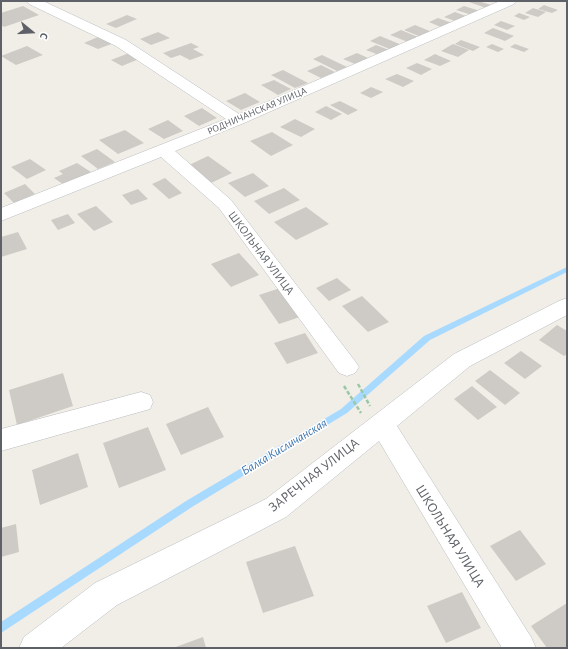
<!DOCTYPE html>
<meta charset="utf-8">
<style>
body{margin:0}
#map{position:relative;width:568px;height:649px;overflow:hidden;background:#f1eee7;font-family:"Alegreya Sans",sans-serif}
canvas{display:block}
.frame{position:absolute;inset:0;border:2px solid #5e6268;pointer-events:none}
.north{position:absolute;left:12px;top:12px;width:40px;height:40px;-webkit-text-stroke:3px #fff;paint-order:stroke;rotate:108deg;font-size:11px;font-weight:700;line-height:16px;text-align:center;color:#5e6268}
.north::after{content:'';display:block;margin:auto;width:14px;height:18px;background:#5e6268;clip-path:polygon(50% 0,100% 100%,50% 72%,0 100%)}
</style>
<div id="map">
<canvas width="568" height="649"></canvas>
<div class="frame"></div>
<div class="north">С</div>
</div>
<script>
const ctx = document.querySelector('canvas').getContext('2d');
ctx.lineJoin = 'round';
const shape = rows => new Path2D(rows.map(r => 'M' + r).join(''));
function fillPath(path, color) { ctx.fillStyle = color; ctx.fill(path, 'evenodd'); }
function stroke(path, color, width, dash) { ctx.strokeStyle = color; ctx.lineWidth = width; ctx.lineCap = dash ? 'butt' : 'round'; ctx.setLineDash(dash || []); ctx.stroke(path); }
function drawText(font, color, halo, rows, align = 'center') {
  ctx.font = font + ' "Alegreya Sans",sans-serif'; ctx.lineWidth = 3; ctx.setLineDash([]); ctx.textBaseline = 'middle'; ctx.strokeStyle = halo; ctx.fillStyle = color; for (const [text, x, y, turn = 0] of rows) {
    ctx.save(); ctx.translate(x, y); ctx.rotate((+turn || 0) * Math.PI / 180); ctx.textAlign = isNaN(turn) ? turn : align; if (halo) ctx.strokeText(text, 0, 0); ctx.fillText(text, 0, 0); ctx.restore();
  }
}
fillPath(shape([
 [567,267,567,272,430,340,347,413,192,507,1,633,1,622,186,501,341,409,424,336,567,267]
]), '#a8daff');
fillPath(shape([
 [471,1,478,1,491,5,486,8,469,2],
 [544,5,558,10,552,13,538,9],
 [23,6,39,15,4,27,1,25,1,13],
 [464,6,480,11,472,15,456,10],
 [533,8,546,12,538,17,525,13],
 [455,12,466,16,455,21,444,17],
 [519,13,530,17,524,20,514,16],
 [127,15,137,19,116,28,106,24],
 [438,18,452,23,443,28,429,22],
 [501,21,515,26,507,30,494,25],
 [415,25,432,32,421,37,404,30],
 [493,28,514,36,505,41,484,33],
 [401,30,418,37,408,42,390,35],
 [158,32,170,38,151,45,140,39],
 [100,36,114,43,98,49,84,43],
 [380,36,402,45,392,50,370,41],
 [461,40,480,47,473,51,455,44],
 [191,43,199,47,193,49,204,55,190,60,180,55,171,58,163,53],
 [453,44,469,50,458,57,441,51],
 [492,44,504,49,498,52,486,47],
 [515,44,529,49,524,52,510,47],
 [376,45,389,50,379,55,366,50],
 [27,46,43,55,16,65,1,56],
 [129,53,139,59,122,66,111,60],
 [357,53,368,58,355,64,343,59],
 [435,54,451,61,440,66,424,60],
 [322,55,347,67,337,71,313,59],
 [417,63,432,69,421,75,406,68],
 [321,65,335,72,321,78,307,71],
 [283,70,308,83,295,88,271,75],
 [397,74,414,81,403,87,385,79],
 [274,80,291,89,278,95,261,85],
 [371,87,383,92,371,98,360,93],
 [245,93,260,102,241,110,226,101],
 [340,101,358,110,348,115,330,105],
 [326,106,342,114,331,120,315,112],
 [202,108,217,118,199,126,184,116],
 [295,119,315,129,301,137,280,127],
 [168,120,183,131,164,139,148,129],
 [125,130,144,143,118,154,99,140],
 [272,132,293,145,271,156,250,141],
 [97,149,115,162,98,169,81,156],
 [208,156,232,173,211,183,187,166],
 [30,159,46,170,27,179,11,167],
 [77,163,91,172,64,185,54,178,63,174,59,171],
 [253,173,269,186,245,197,228,183],
 [165,178,182,193,169,199,152,184],
 [25,184,35,194,14,203,4,193],
 [284,188,300,200,269,214,254,201],
 [138,189,148,199,131,205,122,195],
 [96,206,113,222,94,231,77,214],
 [306,207,329,224,296,240,274,222],
 [68,214,75,223,58,230,51,220],
 [18,232,27,249,1,257,1,237],
 [239,253,259,275,231,287,211,264],
 [337,278,351,290,329,301,316,288],
 [280,288,300,317,279,324,259,295],
 [362,296,389,322,368,332,342,306],
 [557,325,567,331,567,354,564,356,539,340],
 [305,333,318,353,287,364,274,343],
 [521,351,542,366,525,379,504,363],
 [490,370,520,393,505,405,475,381],
 [63,373,73,406,17,425,9,390],
 [472,386,497,407,478,420,454,399],
 [208,407,224,437,181,455,166,424],
 [148,427,166,470,119,488,103,443],
 [78,453,88,487,40,505,32,470],
 [16,524,19,552,1,557,1,528],
 [520,530,546,564,516,581,490,546],
 [295,546,314,596,263,613,246,562],
 [462,592,481,628,446,643,427,606],
 [567,603,567,648,547,648,531,626],
 [203,637,206,648,173,648]
]), '#cecbc6');
const street = shape([
 [27,1,43,1,126,40,239,114,500,1,516,1,514,4,244,123,175,151,231,200,355,361,359,367,355,373,347,376,339,373,219,208,161,157,1,221,1,208,226,119,116,46,29,4,27,1],
 [567,298,567,315,470,366,397,426,531,637,536,648,502,648,379,441,286,517,117,605,61,648,19,648,24,637,95,583,266,499,454,354,559,301,567,298],
 [141,392,150,395,153,402,150,409,1,451,1,429,141,392]
]);
stroke(street, '#b9bcc1', 1);
stroke(shape([
 [358,384,370,406],
 [344,386,361,413]
]), '#9ac8a6', 2.5, [4, 2]);
fillPath(street, '#fff');
drawText('10px', '#5e6268', '#fff', [
 ["РОДНИЧАНСКАЯ УЛИЦА",257,111,-23]
]);
drawText('12px', '#5e6268', '#fff', [
 ["ШКОЛЬНАЯ УЛИЦА",261,253,53]
]);
drawText('italic 13px', '#3c74ae', '#fff', [
 ["Балка Кисличанская",284,447,-31]
]);
drawText('14px', '#5e6268', '#fff', [
 ["ЗАРЕЧНАЯ УЛИЦА",314,475,-38],
 ["ШКОЛЬНАЯ УЛИЦА",450,536,58]
]);
</script>
